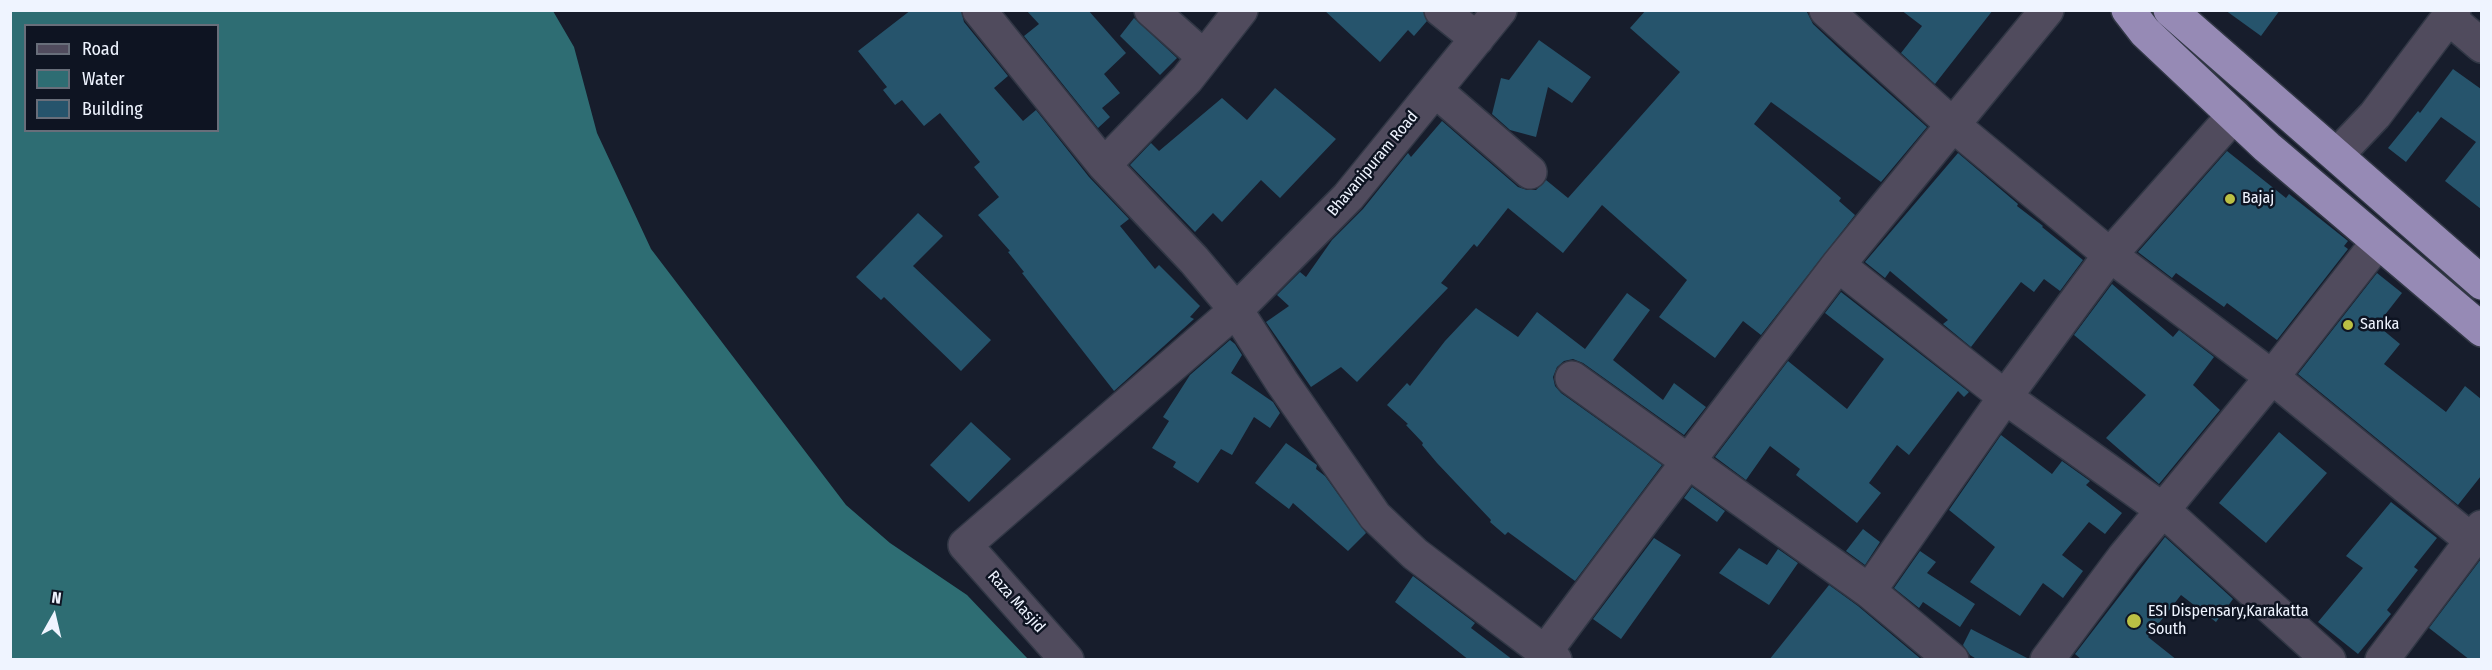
<!DOCTYPE html>
<style>
body{margin:0}
#map{position:relative;width:2492px;height:670px;overflow:hidden;background:#171d2c;font-family:"Fira Sans Condensed",sans-serif}
canvas{display:block}
.frame{position:absolute;inset:0;border:12px solid #eff4ff;pointer-events:none}
.legend{position:absolute;left:24px;top:24px;width:195px;height:108px;box-sizing:border-box;background:#0e1422;border:2px solid #686e7a;margin:0;padding:8px 10px;list-style:none;font-size:18px;color:#eff4ff}
.legend li{display:flex;align-items:center;gap:12px;height:30px}
.legend b{width:30px;border:2px solid #686e7a}
.north{position:absolute;left:24px;top:586px;width:60px;height:60px;-webkit-text-stroke:4px #0e1422;paint-order:stroke;rotate:8deg;font-size:16px;font-weight:700;line-height:24px;text-align:center;color:#eff4ff}
.north::after{content:'';display:block;margin:auto;width:21px;height:27px;background:#eff4ff;clip-path:polygon(50% 0,100% 100%,50% 72%,0 100%)}
</style>
<div id="map">
<canvas width="2492" height="670"></canvas>
<div class="frame"></div>
<ul class="legend">
<li><b style="height:8px;background:#504b5d"></b>Road</li>
<li><b style="height:16px;background:#2e6d73"></b>Water</li>
<li><b style="height:16px;background:#26546c"></b>Building</li>
</ul>
<div class="north">N</div>
</div>
<script>
const ctx = document.querySelector('canvas').getContext('2d');
ctx.lineJoin = 'round';
function fillPath(path, color) { ctx.fillStyle = color; ctx.fill(path, 'evenodd'); }
const shape = rows => new Path2D(rows.map(r => 'M' + r).join(''));
function stroke(path, color, width, dash) { ctx.strokeStyle = color; ctx.lineWidth = width; ctx.lineCap = dash ? 'butt' : 'round'; ctx.setLineDash(dash || []); ctx.stroke(path); }
function drawText(font, color, halo, rows, align = 'center') {
  ctx.font = font + ' "Fira Sans Condensed",sans-serif'; ctx.lineWidth = 5; ctx.setLineDash([]); ctx.textBaseline = 'middle'; ctx.strokeStyle = halo; ctx.fillStyle = color; for (const [text, x, y, turn = 0] of rows) {
    ctx.save(); ctx.translate(x, y); ctx.rotate((+turn || 0) * Math.PI / 180); ctx.textAlign = isNaN(turn) ? turn : align; if (halo) ctx.strokeText(text, 0, 0); ctx.fillText(text, 0, 0); ctx.restore();
  }
}
fillPath(shape([
 [10,11,553,11,574,47,597,133,651,249,846,505,890,543,967,595,1028,659,11,659],
 [26,26,218,26,218,130,26,130]
]), '#2e6d73');
fillPath(shape([
 [911,10,961,10,964,22,1008,76,994,88,1023,121,1036,110,1089,177,1129,219,1120,226,1155,269,1159,265,1200,306,1190,317,1194,319,1114,391,1022,273,1024,272,1008,252,1010,251,978,215,999,197,974,167,980,162,940,113,924,126,902,100,895,105,883,90,887,87,858,51],
 [1026,10,1088,10,1126,53,1104,74,1120,93,1102,108,1110,117,1098,128,1024,36,1039,24],
 [1324,10,1423,10,1427,21,1414,36,1408,30,1380,62],
 [1646,10,1806,10,1813,24,1845,54,1927,127,1881,182,1771,102,1754,124,1841,198,1839,201,1855,215,1761,335,1743,321,1715,358,1659,317,1687,280,1602,205,1563,253,1508,208,1477,247,1474,244,1441,283,1448,288,1357,382,1341,367,1311,387,1266,322,1289,306,1277,295,1300,272,1306,277,1332,240,1363,209,1408,153,1411,157,1442,121,1518,187,1527,190,1536,190,1546,180,1568,198,1680,72,1630,28],
 [1901,10,1993,10,1935,84,1901,53,1922,26],
 [2225,10,2280,10,2261,36],
 [1134,18,1177,58,1160,75,1120,36],
 [1539,40,1591,77,1572,103,1548,87,1536,137,1510,130,1492,114,1501,78,1509,80],
 [2453,69,2481,89,2481,209,2445,181,2476,142,2441,117,2406,162,2388,148,2418,111,2420,113],
 [1275,88,1336,139,1280,198,1261,180,1222,222,1213,213,1195,232,1130,165,1151,143,1159,151,1222,98,1247,120],
 [2227,151,2286,198,2289,194,2348,241,2344,246,2348,249,2277,340,2227,303,2224,307,2176,273,2172,278,2138,252],
 [1958,153,2018,204,2017,206,2043,226,2042,227,2083,260,2060,291,2044,279,2034,292,2021,282,1971,347,1943,324,1948,320,1890,271,1885,278,1865,262],
 [918,213,943,236,913,266,991,340,961,371,884,297,881,300,856,277],
 [2377,273,2402,293,2377,325,2400,344,2384,364,2446,412,2465,386,2481,399,2481,476,2458,505,2298,374],
 [2112,284,2173,337,2179,330,2214,357,2193,385,2220,410,2159,484,2106,438,2146,395,2074,335],
 [1841,292,1969,392,1964,397,1958,391,1909,455,1897,445,1869,483,1881,493,1857,523,1796,475,1800,469,1770,446,1746,480,1715,457,1788,361,1847,409,1884,359,1825,313],
 [1627,293,1650,310,1613,360,1663,400,1674,383,1706,407,1684,435,1583,363,1573,359,1564,361,1557,367,1553,377,1555,386,1561,393,1662,465,1575,581,1508,532,1505,535,1490,522,1491,520,1437,463,1422,445,1423,443,1406,425,1408,424,1387,405,1407,383,1410,386,1445,341,1476,308,1518,337,1537,312,1585,349],
 [1230,340,1235,344,1242,355,1231,373,1273,402,1280,413,1270,428,1254,417,1232,455,1221,449,1198,483,1173,467,1176,462,1152,448,1169,421,1163,417,1190,375],
 [971,422,1011,459,969,502,930,465],
 [2279,432,2327,473,2266,543,2219,503],
 [2001,435,2052,474,2062,461,2090,481,2086,485,2122,513,2105,534,2089,522,2062,555,2083,571,2063,598,2043,583,2020,616,1970,582,1995,547,1949,510],
 [1286,443,1317,465,1316,469,1325,476,1366,533,1348,551,1293,503,1289,509,1255,483],
 [1692,487,1725,511,1717,522,1684,498],
 [2391,502,2437,538,2414,567,2418,570,2387,610,2391,614,2358,654,2318,622,2363,568,2346,556],
 [1863,529,1880,542,1865,565,1846,551],
 [2165,537,2233,599,2216,622,2181,595,2148,637,2177,660,2082,660,2075,654],
 [1654,538,1681,555,1621,639,1593,619],
 [1739,548,1767,565,1778,549,1798,563,1769,605,1719,573],
 [1920,551,1936,562,1927,573,1975,604,1960,627,1923,602,1919,608,1894,588],
 [2481,559,2481,660,2470,660,2429,628],
 [1413,576,1475,623,1471,628,1513,660,1469,660,1395,602],
 [1829,585,1858,606,1922,660,1769,660],
 [1971,629,2029,659,2029,660,1978,660,1970,655,1963,645]
]), '#26546c');
const minor = shape([
 [979,10,1104,165,1194,260,1236,310,1282,382,1375,516,1415,554,1555,660],
 [1151,10,1204,57],
 [1441,10,1477,39],
 [1826,10,1953,125,2110,255,2272,377,2471,540],
 [2449,18,2482,46],
 [1435,90,1530,172],
 [2337,155,2375,115,2454,10],
 [1104,165,1187,79,1241,10],
 [1838,265,2005,397,2163,510,2329,660],
 [1572,378,1869,591,1952,660],
 [1869,591,2005,397,2110,255,2234,115],
 [1545,652,1645,518,1838,265,2047,10],
 [1067,660,965,545,1236,310,1348,197,1500,10],
 [2047,660,2124,557,2272,377,2378,242],
 [2382,660,2482,527]
]);
const highway = shape([
 [2128,10,2145,32,2267,147,2482,330],
 [2170,10,2482,283]
]);
stroke(minor, '#313745', 36);
stroke(highway, '#313745', 36);
stroke(minor, '#504b5d', 33);
stroke(highway, '#968ab5', 33);
for (const [x, y, r, color] of [
 [2230,199,6,"#bbc044"],
 [2348,325,6,"#bbc044"],
 [2134,621,8,"#bbc044"]
]) { const dot = new Path2D(); dot.arc(x, y, r, 0, 2 * Math.PI); ctx.fillStyle = color; ctx.fill(dot); stroke(dot, '#0e1422', 2); }
drawText('16px', '#eff4ff', '#0e1422', [
 ["Bhavanipuram Road",1373,164,-50],
 ["Raza Masjid",1016,602,48]
]);
drawText('16px', '#eff4ff', '#0e1422', [
 ["Bajaj",2242,199],
 ["Sanka",2360,325],
 ["ESI Dispensary,Karakatta",2148,612],
 ["South",2148,630]
], 'left');
</script>
